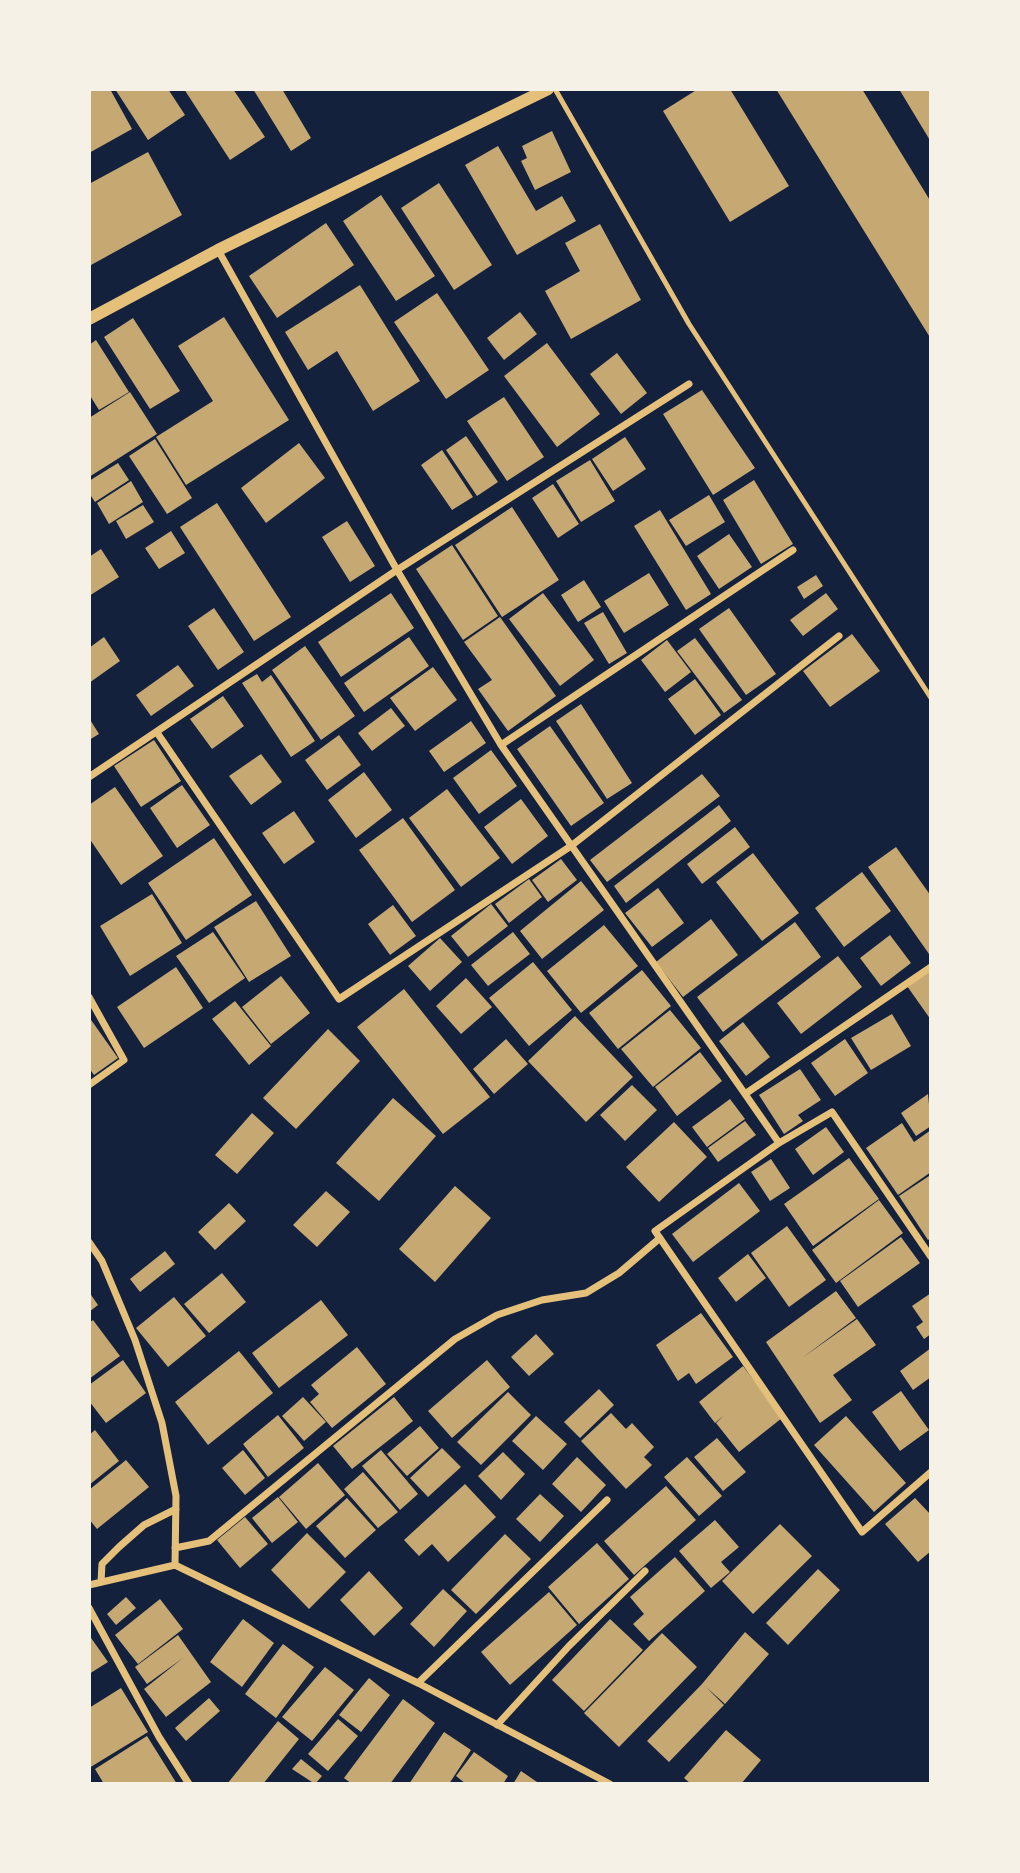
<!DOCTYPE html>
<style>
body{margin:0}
#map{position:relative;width:1020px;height:1873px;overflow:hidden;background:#14213d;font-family:"Sofia Sans Condensed",sans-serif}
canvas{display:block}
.frame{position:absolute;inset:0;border:91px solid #f6f1e7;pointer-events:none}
</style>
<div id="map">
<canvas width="1020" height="1873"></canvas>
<div class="frame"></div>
</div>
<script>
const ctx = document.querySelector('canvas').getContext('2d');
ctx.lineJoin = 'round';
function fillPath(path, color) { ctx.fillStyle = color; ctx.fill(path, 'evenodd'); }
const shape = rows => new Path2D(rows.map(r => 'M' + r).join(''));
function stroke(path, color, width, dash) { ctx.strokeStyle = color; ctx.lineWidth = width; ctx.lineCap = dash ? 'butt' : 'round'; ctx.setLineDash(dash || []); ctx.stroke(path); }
fillPath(shape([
 [89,89,110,89,132,129,89,153],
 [115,89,168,89,185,115,148,140],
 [184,89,233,89,265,137,230,160],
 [253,89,282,89,311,138,291,151],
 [698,89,730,89,789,186,730,222,663,111],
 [776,89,862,89,931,202,931,339],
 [899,89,931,89,931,142],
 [552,131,571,172,535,190,521,161,527,158,522,146],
 [498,146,536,211,562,196,576,221,517,255,465,165],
 [148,152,182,215,91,265,89,184],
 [439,183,492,265,454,290,401,208],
 [381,195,435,276,396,301,343,221],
 [326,223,354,265,277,318,249,276],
 [600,224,641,300,571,339,545,291,580,271,565,243],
 [360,285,420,381,373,411,337,351,308,370,285,332],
 [437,293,489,370,446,399,394,322],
 [520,312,537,334,504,360,487,338],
 [224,317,289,420,186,485,156,437,213,401,178,346],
 [133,318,180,391,150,409,104,337],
 [96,340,129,392,99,410,89,394,89,345],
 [547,343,600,414,557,447,504,376],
 [617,353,647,393,621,414,590,374],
 [702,390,755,468,713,495,663,414],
 [130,392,157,434,89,477,89,418],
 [504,397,544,457,507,481,467,421],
 [466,436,498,482,477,496,446,450],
 [625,437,646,469,613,491,592,459],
 [155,439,192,498,167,514,129,456],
 [299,443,325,478,266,523,241,488],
 [442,450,473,497,452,510,421,465],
 [590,460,615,501,581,522,556,481],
 [118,463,129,480,95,502,89,493,89,481],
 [754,480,793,544,761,564,723,500],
 [131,481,143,502,109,524,97,503],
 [553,484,579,524,558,538,532,498],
 [709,495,725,522,686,546,669,520],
 [217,503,291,617,254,641,180,527],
 [143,505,154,522,126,539,116,521],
 [512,507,559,580,502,617,455,545],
 [660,510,711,594,686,610,634,526],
 [347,521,375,566,350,582,322,537],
 [171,531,185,553,159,569,145,548],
 [729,534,752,567,719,589,697,556],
 [452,545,498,616,463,640,416,569],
 [101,549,119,577,89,596,89,557],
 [649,573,669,605,624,633,604,601],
 [816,575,823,586,804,599,797,587],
 [584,580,601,607,578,622,561,595],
 [391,593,414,628,341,677,318,642],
 [543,593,594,660,560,686,509,619],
 [826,593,838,609,803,636,790,620],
 [214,608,244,652,218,670,188,626],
 [729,608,776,674,746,695,699,629],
 [603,612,627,653,609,664,584,623],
 [500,617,556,696,508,731,478,689,492,680,464,642],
 [852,634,880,671,830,707,803,671],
 [104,637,120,661,89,683,89,648],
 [409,637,429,666,364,712,344,683],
 [695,638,742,700,724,713,677,651],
 [667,640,691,672,665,692,641,660],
 [305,646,355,716,321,740,272,670],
 [178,665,194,686,151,716,136,695],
 [433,667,457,700,415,731,390,698],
 [257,674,262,682,271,675,315,741,291,757,242,683],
 [695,679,721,715,695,735,668,699],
 [223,696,244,726,212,749,190,719],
 [581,704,632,783,607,799,556,721],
 [391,708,405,726,372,751,358,733],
 [89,718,99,734,89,740],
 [471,721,486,743,444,772,429,751],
 [550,726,604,803,571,826,517,749],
 [339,735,361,765,327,790,305,760],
 [154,740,181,781,141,807,114,766],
 [491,750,517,786,479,814,453,778],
 [261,754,282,782,251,805,229,776],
 [364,772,392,810,356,838,328,800],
 [702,774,720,796,607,882,590,860],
 [182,785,210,825,177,848,150,808],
 [115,787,163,856,121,885,89,838,89,805],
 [447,789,500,858,461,887,409,818],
 [521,799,548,836,512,864,484,827],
 [719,805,731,821,626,903,614,886],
 [294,811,315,842,284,864,262,833],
 [403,818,455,890,412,922,359,850],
 [735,827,750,847,702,884,687,864],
 [214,838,252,895,186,940,148,883],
 [896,847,931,896,929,954,868,867],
 [753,853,799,913,762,941,716,882],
 [561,859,577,880,548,902,532,880],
 [862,872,891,911,844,947,815,908],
 [529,879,542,897,509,923,495,904],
 [581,881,604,910,542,959,520,931],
 [658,888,684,923,652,947,625,913],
 [152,894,182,943,130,976,100,926],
 [256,901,291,956,249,982,214,927],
 [491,904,508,926,468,957,451,936],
 [393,905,416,936,390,955,368,924],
 [711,919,738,955,683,997,656,962],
 [795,922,821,957,723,1032,697,997],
 [604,925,638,966,581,1013,547,971],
 [213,932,245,978,209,1003,176,956],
 [513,932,530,954,488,986,471,965],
 [890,935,911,963,881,986,860,958],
 [440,938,462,962,430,991,408,966],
 [838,956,862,987,801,1034,777,1003],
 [533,962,572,1010,529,1046,489,998],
 [176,967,203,1008,144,1048,117,1007],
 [642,970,671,1006,618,1049,589,1013],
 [931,970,931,1020,907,986],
 [281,976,310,1013,271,1044,242,1007],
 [466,978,492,1007,461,1034,436,1006],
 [404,989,490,1097,443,1134,357,1027],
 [235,1001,271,1046,249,1065,212,1019],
 [670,1010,701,1048,653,1087,621,1049],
 [892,1014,911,1046,871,1070,851,1038],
 [575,1016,633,1077,586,1122,528,1061],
 [89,1017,118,1058,94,1075,89,1068],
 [743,1022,770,1057,746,1076,719,1041],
 [328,1029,360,1061,296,1129,263,1098],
 [506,1039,528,1064,494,1094,473,1069],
 [845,1039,868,1073,835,1096,811,1063],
 [700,1052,722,1081,677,1116,655,1087],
 [800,1069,821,1100,798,1115,803,1121,784,1134,759,1095],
 [632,1085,657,1110,625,1141,600,1115],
 [928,1094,931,1126,916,1136,901,1113],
 [393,1098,436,1136,379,1201,336,1163],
 [730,1099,745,1119,707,1147,692,1127],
 [252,1113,274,1133,237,1174,215,1155],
 [745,1121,756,1135,718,1162,708,1148],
 [674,1122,707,1157,659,1202,626,1167],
 [902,1123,914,1142,931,1130,931,1172,898,1195,866,1148],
 [826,1127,844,1152,813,1175,795,1149],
 [849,1158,879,1199,813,1246,784,1204],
 [771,1159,790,1188,770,1201,751,1172],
 [929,1176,931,1238,928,1240,899,1196],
 [739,1183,760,1211,693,1262,672,1234],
 [455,1186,491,1218,435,1282,399,1249],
 [326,1191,350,1212,317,1247,293,1225],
 [879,1200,903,1233,836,1283,812,1250],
 [229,1203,246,1221,215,1250,198,1232],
 [787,1226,826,1280,789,1307,751,1253],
 [901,1237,920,1263,858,1307,840,1281],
 [165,1251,175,1264,140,1292,130,1279],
 [748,1254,766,1278,736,1302,718,1278],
 [222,1273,246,1302,209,1333,184,1304],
 [836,1291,856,1318,802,1358,857,1319,876,1345,833,1375,852,1400,820,1423,766,1342],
 [89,1292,98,1305,89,1312],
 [931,1293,931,1334,924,1339,916,1327,923,1322,912,1306],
 [174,1297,206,1336,168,1367,136,1328],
 [321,1300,348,1335,279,1388,252,1353],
 [701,1313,733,1357,696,1384,689,1373,678,1381,656,1345],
 [93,1320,120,1356,89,1379,89,1323],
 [536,1334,554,1354,529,1376,511,1357],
 [357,1347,386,1384,332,1428,310,1402,319,1394,311,1385],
 [931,1348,931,1377,913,1390,900,1371],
 [239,1351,273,1393,208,1445,175,1402],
 [123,1360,146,1393,106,1423,89,1401,89,1385],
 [487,1360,510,1387,452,1438,428,1411],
 [743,1366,782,1418,739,1452,716,1423,723,1416,715,1423,699,1402],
 [599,1389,614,1405,580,1438,564,1422],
 [901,1391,929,1430,900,1451,872,1412],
 [508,1392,531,1415,481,1465,457,1442],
 [303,1397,326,1422,304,1441,282,1416],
 [394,1397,413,1421,352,1469,333,1446],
 [611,1413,626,1429,632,1423,654,1447,644,1457,652,1465,626,1489,581,1441],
 [278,1415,304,1448,268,1477,243,1444],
 [536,1416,567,1444,543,1470,512,1441],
 [846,1416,906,1483,874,1512,814,1445],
 [420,1426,439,1448,407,1476,387,1454],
 [95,1430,119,1461,89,1485,89,1435],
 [717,1438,746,1472,723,1491,694,1457],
 [442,1448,461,1467,428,1497,410,1478],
 [243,1450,265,1478,245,1495,222,1468],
 [381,1450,418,1494,400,1510,362,1466],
 [503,1452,525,1474,501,1500,478,1476],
 [577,1457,606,1485,581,1512,552,1484],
 [687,1457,722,1496,699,1516,664,1477],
 [126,1460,149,1487,97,1529,89,1519,89,1490],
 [318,1463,345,1495,306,1529,279,1497],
 [363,1472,398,1512,378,1528,344,1489],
 [465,1484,496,1517,448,1562,432,1544,419,1556,404,1540],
 [666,1486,696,1520,634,1575,604,1541],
 [540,1494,564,1516,540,1542,516,1519],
 [278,1497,298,1522,272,1543,252,1518],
 [347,1498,376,1530,345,1558,316,1526],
 [915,1498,931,1515,931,1551,918,1562,885,1524],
 [245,1517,268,1544,240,1568,217,1540],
 [715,1520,739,1547,721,1562,730,1572,711,1588,679,1551],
 [780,1524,812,1556,753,1614,722,1581],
 [307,1533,346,1572,309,1609,271,1570],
 [505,1534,531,1559,476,1614,451,1590],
 [597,1543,629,1579,579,1624,548,1587],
 [675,1557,705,1591,649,1641,633,1624,644,1614,630,1597],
 [818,1569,840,1590,788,1645,766,1623],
 [369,1571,403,1608,374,1636,340,1600],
 [443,1589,467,1611,434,1647,410,1624],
 [549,1592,577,1625,510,1685,481,1652],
 [126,1597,136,1608,116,1625,107,1614],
 [160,1599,183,1629,138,1664,115,1635],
 [243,1619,274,1643,242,1687,210,1662],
 [610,1619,643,1650,584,1711,552,1680],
 [745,1632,769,1654,725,1704,706,1687,724,1705,669,1762,647,1741,702,1684],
 [662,1633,697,1667,619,1747,584,1713],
 [89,1635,108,1662,89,1674],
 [178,1635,211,1682,166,1717,144,1689,183,1658,147,1684,135,1667],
 [283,1644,314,1667,276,1718,245,1694],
 [325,1667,354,1690,312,1741,282,1717],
 [369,1678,390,1695,361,1732,339,1715],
 [121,1688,148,1732,89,1768,89,1708],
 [209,1698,220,1711,186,1741,175,1728],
 [403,1699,435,1723,390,1784,352,1784,344,1778],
 [338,1719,358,1736,328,1771,308,1754],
 [278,1721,299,1739,263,1784,227,1784],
 [726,1730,761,1760,741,1784,691,1784,684,1778],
 [444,1732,471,1750,449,1784,409,1784],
 [147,1736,177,1784,104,1784,95,1769],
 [474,1752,508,1776,503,1784,466,1784,456,1776],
 [301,1759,322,1776,315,1784,292,1769],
 [521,1771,540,1784,513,1784]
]), '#c6a872');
stroke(shape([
 [555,89,689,324,931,698]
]), '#e5c07b', 5);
stroke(shape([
 [218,250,397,570,501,745,745,1094,931,967],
 [158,734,339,999,571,846,839,636],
 [501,745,793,550],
 [89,777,397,570,689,384],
 [89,997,124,1060,89,1085],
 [745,1094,779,1143],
 [89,1242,102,1261,135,1340,162,1423,176,1496,175,1565],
 [931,1257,832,1112,779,1143,655,1231,862,1532,931,1472],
 [175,1548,209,1541,455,1339,497,1315,542,1300,586,1293,619,1273,660,1238],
 [101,1582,102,1564,119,1547,144,1525,176,1509],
 [89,1585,175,1565,418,1683,610,1784],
 [89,1608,159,1737,189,1784],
 [418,1683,607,1500],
 [497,1725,569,1646,645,1571]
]), '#e5c07b', 7);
stroke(shape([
 [89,319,218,250,548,89]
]), '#e5c07b', 12);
</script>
